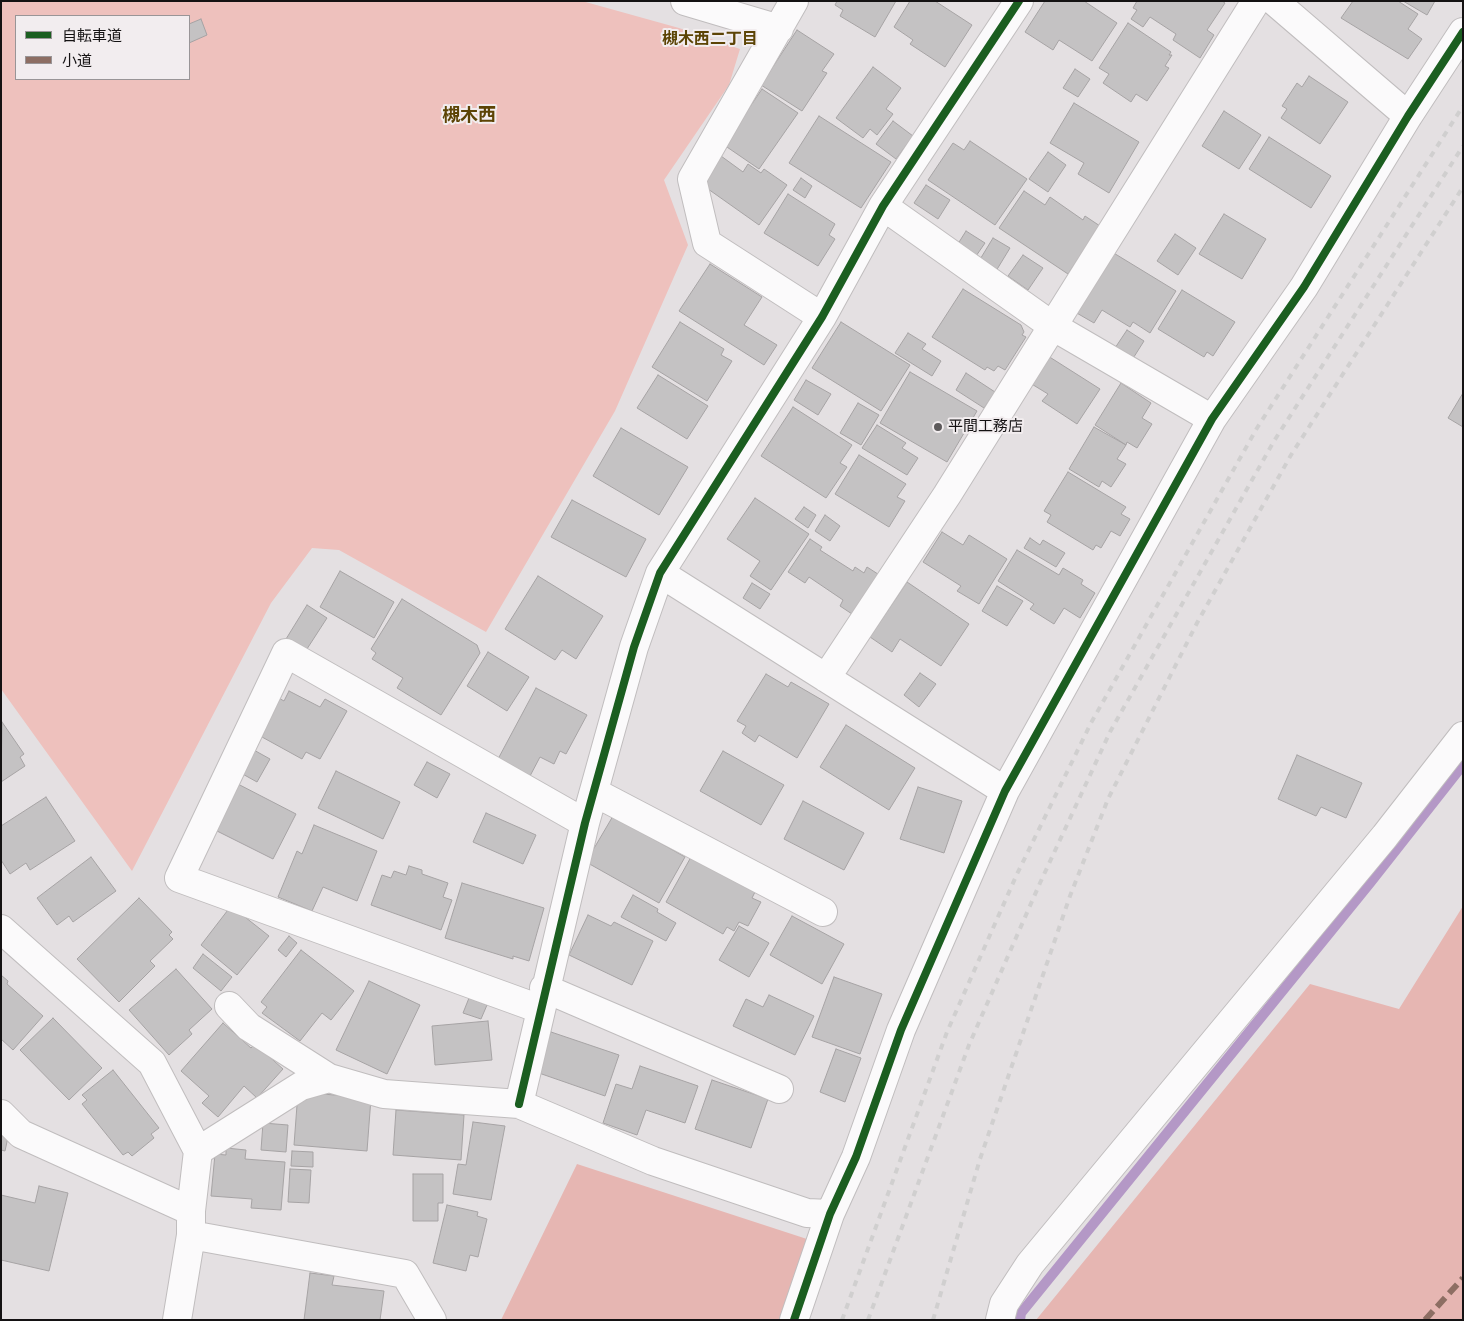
<!DOCTYPE html>
<meta charset="utf-8">
<style>
body{margin:0}
#map{position:relative;width:1464px;height:1321px;overflow:hidden;background:#e4e0e2;font-family:Manrope,"Noto Sans JP",sans-serif}
canvas{display:block}
.frame{position:absolute;inset:0;border:2px solid #141213;pointer-events:none}
.legend{position:absolute;left:15px;top:15px;width:175px;height:65px;box-sizing:border-box;background:#f2edef;border:1px solid #999597;margin:0;padding:6px 9px;list-style:none;font-size:15px;color:#141213}
.legend li{display:flex;align-items:center;gap:10px;height:25px}
.legend b{width:25px;border:1px solid #999597}
</style>
<div id="map">
<canvas width="1464" height="1321"></canvas>
<div class="frame"></div>
<ul class="legend">
<li><b style="height:6px;background:#1b5e20"></b>自転車道</li>
<li><b style="height:6px;background:#8d6e63"></b>小道</li>
</ul>
</div>
<script>
const ctx = document.querySelector('canvas').getContext('2d');
ctx.lineJoin = 'round';
function fillPath(path, color) { ctx.fillStyle = color; ctx.fill(path, 'evenodd'); }
const shape = rows => new Path2D(rows.map(r => 'M' + r).join(''));
function stroke(path, color, width, dash) { ctx.strokeStyle = color; ctx.lineWidth = width; ctx.lineCap = dash ? 'butt' : 'round'; ctx.setLineDash(dash || []); ctx.stroke(path); }
function drawText(font, color, halo, rows, align = 'center') {
  ctx.font = font + ' Manrope,"Noto Sans JP",sans-serif'; ctx.lineWidth = 4; ctx.setLineDash([]); ctx.textBaseline = 'middle'; ctx.strokeStyle = halo; ctx.fillStyle = color; for (const [text, x, y, turn = 0] of rows) {
    ctx.save(); ctx.translate(x, y); ctx.rotate((+turn || 0) * Math.PI / 180); ctx.textAlign = isNaN(turn) ? turn : align; if (halo) ctx.strokeText(text, 0, 0); ctx.fillText(text, 0, 0); ctx.restore();
  }
}
fillPath(shape([
 [1,1,582,1,679,28,740,49,729,85,664,180,688,245,615,411,486,632,339,550,312,548,271,603,132,871,1,689],
 [16,16,189,16,189,79,16,79]
]), '#eec1bd');
fillPath(shape([
 [1463,906,1463,1320,1036,1320,1310,984,1399,1009],
 [577,1164,810,1240,781,1320,501,1320]
]), '#e6b6b2');
stroke(shape([
 [1020,1320,1021,1313,1370,883,1463,765]
]), '#b498c6', 10);
const building = shape([
 [837,1,896,1,875,37,840,16,843,10,835,5,837,1],
 [910,1,935,1,972,25,945,67,910,44,913,40,894,27,910,1],
 [1045,1,1084,1,1117,23,1092,61,1059,40,1053,50,1025,32,1045,1],
 [1137,1,1222,1,1225,3,1207,30,1214,35,1200,58,1173,40,1176,34,1150,17,1143,27,1131,19,1137,10,1133,8,1137,1],
 [1353,1,1398,1,1418,14,1408,29,1422,39,1408,59,1341,18,1353,1],
 [1403,1,1435,1,1427,15,1403,1],
 [201,19,207,35,189,43,189,24,201,19],
 [1128,23,1171,52,1169,55,1172,55,1165,66,1169,68,1147,101,1136,94,1131,102,1103,83,1109,74,1099,68,1128,23],
 [797,30,834,54,822,71,827,73,802,111,761,85,797,30],
 [873,67,901,88,886,109,893,114,877,135,870,129,863,138,836,118,873,67],
 [1075,69,1090,79,1078,97,1063,88,1075,69],
 [1309,76,1348,102,1320,144,1281,118,1287,109,1282,106,1297,83,1302,87,1309,76],
 [762,89,798,113,759,169,724,145,762,89],
 [1074,103,1139,142,1109,193,1078,174,1084,163,1050,143,1074,103],
 [1224,111,1261,135,1239,169,1202,146,1224,111],
 [819,116,891,162,861,208,789,163,819,116],
 [893,121,913,136,896,159,876,144,893,121],
 [1269,137,1331,176,1311,208,1249,169,1269,137],
 [970,141,1027,179,995,225,928,180,953,143,964,150,970,141],
 [1048,152,1066,165,1048,192,1029,179,1048,152],
 [721,156,743,172,748,164,761,173,764,169,787,185,759,225,701,184,721,156],
 [801,178,812,186,805,198,793,190,801,178],
 [926,185,950,200,938,219,914,203,926,185],
 [1024,191,1045,205,1050,197,1083,220,1085,216,1100,226,1068,274,999,228,1024,191],
 [788,194,835,224,829,235,835,239,818,266,764,233,788,194],
 [1224,214,1266,239,1242,279,1199,254,1224,214],
 [966,231,985,243,974,259,956,247,966,231],
 [1175,234,1196,248,1178,275,1157,261,1175,234],
 [993,238,1010,248,996,271,979,261,993,238],
 [1112,252,1176,291,1150,333,1133,322,1130,327,1102,310,1094,323,1075,312,1112,252],
 [1023,255,1043,268,1028,290,1008,276,1023,255],
 [710,264,762,297,744,325,777,345,764,365,679,311,710,264],
 [963,289,1021,325,1024,332,1022,335,1026,337,1005,370,998,366,994,371,987,367,985,370,932,337,963,289],
 [1182,290,1235,322,1213,356,1207,352,1204,357,1158,329,1182,290],
 [680,322,724,349,721,355,732,361,707,401,652,367,680,322],
 [841,322,910,365,881,411,812,368,841,322],
 [1127,330,1144,341,1132,360,1115,348,1127,330],
 [908,333,926,344,922,349,941,361,932,376,895,353,908,333],
 [1048,356,1100,389,1077,424,1042,401,1048,394,1030,383,1048,356],
 [910,372,977,411,947,462,880,423,910,372],
 [966,373,995,392,984,408,956,390,966,373],
 [658,375,708,406,687,439,637,408,658,375],
 [806,380,831,394,818,415,794,400,806,380],
 [1121,383,1151,403,1142,418,1152,424,1137,448,1127,442,1126,445,1095,425,1121,383],
 [1463,393,1463,427,1448,418,1463,393],
 [858,403,879,415,861,445,840,433,858,403],
 [793,407,852,445,840,463,847,467,826,498,761,456,793,407],
 [877,425,906,443,902,448,918,458,907,475,862,448,877,425],
 [1094,427,1126,445,1117,459,1126,464,1111,487,1102,481,1099,487,1069,469,1094,427],
 [621,428,688,467,659,515,593,476,621,428],
 [859,455,906,484,897,497,905,501,889,527,835,494,859,455],
 [1068,472,1126,507,1121,514,1130,519,1120,536,1111,531,1101,548,1096,545,1093,550,1047,522,1051,515,1044,511,1068,472],
 [755,498,809,534,771,590,750,576,760,561,727,539,755,498],
 [572,500,646,539,626,577,551,537,572,500],
 [804,507,816,515,808,528,795,519,804,507],
 [825,515,840,526,830,541,815,531,825,515],
 [942,532,963,545,969,535,1007,559,979,604,957,591,961,586,923,562,942,532],
 [1030,538,1040,545,1043,540,1065,553,1056,567,1024,548,1030,538],
 [810,539,822,547,820,550,853,571,855,567,864,573,867,567,881,576,855,616,840,606,843,600,809,577,805,583,788,572,810,539],
 [1017,550,1059,575,1063,568,1083,580,1081,584,1095,593,1080,618,1064,608,1054,624,1030,609,1034,604,998,581,1017,550],
 [340,571,394,602,374,638,320,607,340,571],
 [538,576,603,616,576,659,562,650,555,660,505,629,538,576],
 [907,582,969,624,941,666,900,639,892,652,870,637,907,582],
 [752,583,770,594,760,609,743,598,752,583],
 [997,586,1023,601,1007,626,982,611,997,586],
 [402,599,477,645,480,653,441,715,397,688,403,678,372,659,376,653,371,649,402,599],
 [307,605,327,618,305,652,286,639,307,605],
 [488,652,529,677,507,711,467,686,488,652],
 [920,673,936,684,919,707,904,695,920,673],
 [766,674,788,687,791,682,829,704,797,758,759,735,755,742,742,733,746,726,737,721,766,674],
 [536,688,587,715,566,754,560,751,554,764,540,757,530,776,498,759,536,688],
 [289,691,320,707,325,699,347,711,320,759,306,752,302,759,262,737,264,732,258,729,275,696,284,701,289,691],
 [2,722,24,754,20,757,25,766,1,782,2,722],
 [846,725,915,768,889,810,820,767,846,725],
 [252,749,270,759,257,782,239,772,252,749],
 [723,751,784,785,761,825,700,791,723,751],
 [1297,755,1362,783,1346,818,1321,807,1316,816,1278,799,1297,755],
 [427,762,450,774,437,798,414,785,427,762],
 [336,771,400,802,383,839,318,808,336,771],
 [234,782,296,814,273,859,211,828,234,782],
 [918,787,962,801,944,853,900,839,918,787],
 [46,797,75,841,30,870,26,863,10,874,1,860,1,826,46,797],
 [803,801,864,833,844,870,784,839,803,801],
 [486,813,536,835,523,864,473,842,486,813],
 [613,816,685,857,659,903,586,862,613,816],
 [314,825,377,851,357,901,323,887,312,911,278,897,297,851,302,854,314,825],
 [91,857,116,891,73,922,69,916,57,925,37,898,91,857],
 [691,857,755,892,752,898,761,902,748,926,739,922,734,931,727,927,723,934,666,902,691,857],
 [409,866,422,870,422,874,448,883,443,897,452,900,441,930,371,905,382,875,391,878,394,871,406,875,409,866],
 [462,883,544,908,529,961,513,956,513,959,445,938,462,883],
 [633,895,658,909,657,912,676,923,666,941,621,917,633,895],
 [139,898,172,932,169,935,173,939,150,961,155,966,119,1002,77,959,139,898],
 [231,906,269,936,237,975,201,945,231,906],
 [588,915,611,926,614,922,653,941,632,985,569,955,588,915],
 [792,916,844,944,822,984,770,955,792,916],
 [739,926,769,943,749,977,719,960,739,926],
 [289,936,297,943,286,957,278,950,289,936],
 [301,950,354,991,331,1020,322,1013,300,1041,262,1013,267,1007,261,1002,301,950],
 [203,954,232,977,221,991,193,968,203,954],
 [176,969,212,1009,189,1030,192,1034,169,1055,129,1010,176,969],
 [1,975,8,981,7,984,43,1016,13,1050,1,1039,1,975],
 [834,977,882,994,860,1054,812,1037,834,977],
 [369,981,420,1005,387,1074,336,1050,369,981],
 [769,995,814,1016,795,1055,733,1026,746,999,763,1007,769,995],
 [469,998,487,1005,481,1019,463,1013,469,998],
 [53,1018,102,1068,69,1100,20,1050,53,1018],
 [488,1021,492,1060,435,1065,432,1026,488,1021],
 [223,1023,251,1048,255,1044,283,1069,257,1098,244,1086,218,1117,202,1103,209,1096,181,1071,223,1023],
 [551,1032,619,1055,605,1096,536,1072,551,1032],
 [836,1049,861,1058,845,1102,820,1092,836,1049],
 [640,1066,698,1086,685,1123,646,1110,637,1135,603,1123,616,1084,632,1089,640,1066],
 [113,1070,159,1128,151,1134,154,1138,132,1156,128,1152,123,1155,82,1104,87,1100,82,1095,113,1070],
 [712,1080,768,1099,751,1148,695,1129,712,1080],
 [298,1092,371,1098,367,1151,294,1145,298,1092],
 [396,1110,464,1115,461,1160,393,1155,396,1110],
 [473,1122,505,1126,491,1200,453,1194,458,1164,466,1165,473,1122],
 [263,1123,288,1125,286,1152,261,1150,263,1123],
 [1,1136,8,1137,5,1151,1,1150,1,1136],
 [226,1148,246,1150,245,1159,285,1162,281,1210,251,1208,252,1199,211,1196,215,1154,226,1155,226,1148],
 [292,1151,313,1152,313,1167,291,1166,292,1151],
 [290,1169,311,1170,309,1203,288,1202,290,1169],
 [413,1174,443,1174,443,1203,438,1203,438,1221,413,1221,413,1174],
 [39,1186,68,1193,49,1271,1,1260,1,1195,35,1203,39,1186],
 [447,1205,478,1212,477,1216,487,1219,478,1257,470,1255,466,1271,433,1263,447,1205],
 [310,1273,334,1276,332,1285,384,1291,380,1320,304,1320,310,1273]
]);
fillPath(building, '#c4c2c3');
stroke(building, '#a6a3a4', 1);
const minor = shape([
 [685,1,779,29],
 [794,1,692,179,707,243,822,317],
 [1274,1,1408,116],
 [883,206,1054,327,1212,419],
 [660,573,1005,791],
 [826,678,947,495,1256,1],
 [594,792,823,912],
 [1,929,152,1063,198,1151,191,1211,191,1235,177,1320],
 [544,988,779,1089],
 [229,1006,249,1027,329,1078],
 [540,1009,179,878,286,653,585,823],
 [519,1104,585,823,634,647,660,573,822,317,883,206,1019,1],
 [1,1114,21,1134,191,1211],
 [198,1151,301,1086,329,1078,384,1094,519,1104,653,1161,807,1213,830,1214],
 [191,1235,405,1274,432,1320],
 [794,1320,830,1214,856,1157,901,1030,1005,791,1212,419,1304,287,1408,116,1463,32],
 [1000,1320,1004,1304,1030,1264,1385,836,1463,736]
]);
stroke(minor, '#c0bdbe', 30);
stroke(minor, '#fbfafb', 28);
stroke(shape([
 [842,1320,947,1032,1017,874,1091,723,1257,428,1463,106],
 [868,1320,969,1045,1040,883,1110,732,1274,441,1463,146],
 [933,1320,980,1159,1070,896,1108,799,1197,623,1291,455,1463,187]
]), '#d0cfcf', 4, [6, 6]);
stroke(shape([
 [1425,1320,1463,1278]
]), '#8d6e63', 6, [12, 6]);
stroke(shape([
 [519,1104,585,823,634,647,660,573,822,317,883,206,1019,1],
 [794,1320,830,1214,856,1157,901,1030,1005,791,1212,419,1304,287,1408,116,1463,32]
]), '#1b5e20', 8);
for (const [x, y, r, color] of [
 [938,427,5,"#5d5a5b"]
]) { const dot = new Path2D(); dot.arc(x, y, r, 0, 2 * Math.PI); ctx.fillStyle = color; ctx.fill(dot); stroke(dot, '#f2edef', 2); }
drawText('15px', '#141213', '#f2edef', [
 ["平間工務店",948,427]
], 'left');
drawText('bold 16px', '#5c4405', '#f2edef', [
 ["槻木西二丁目",710,40]
]);
drawText('bold 18px', '#5c4405', '#f2edef', [
 ["槻木西",469,116]
]);
</script>
